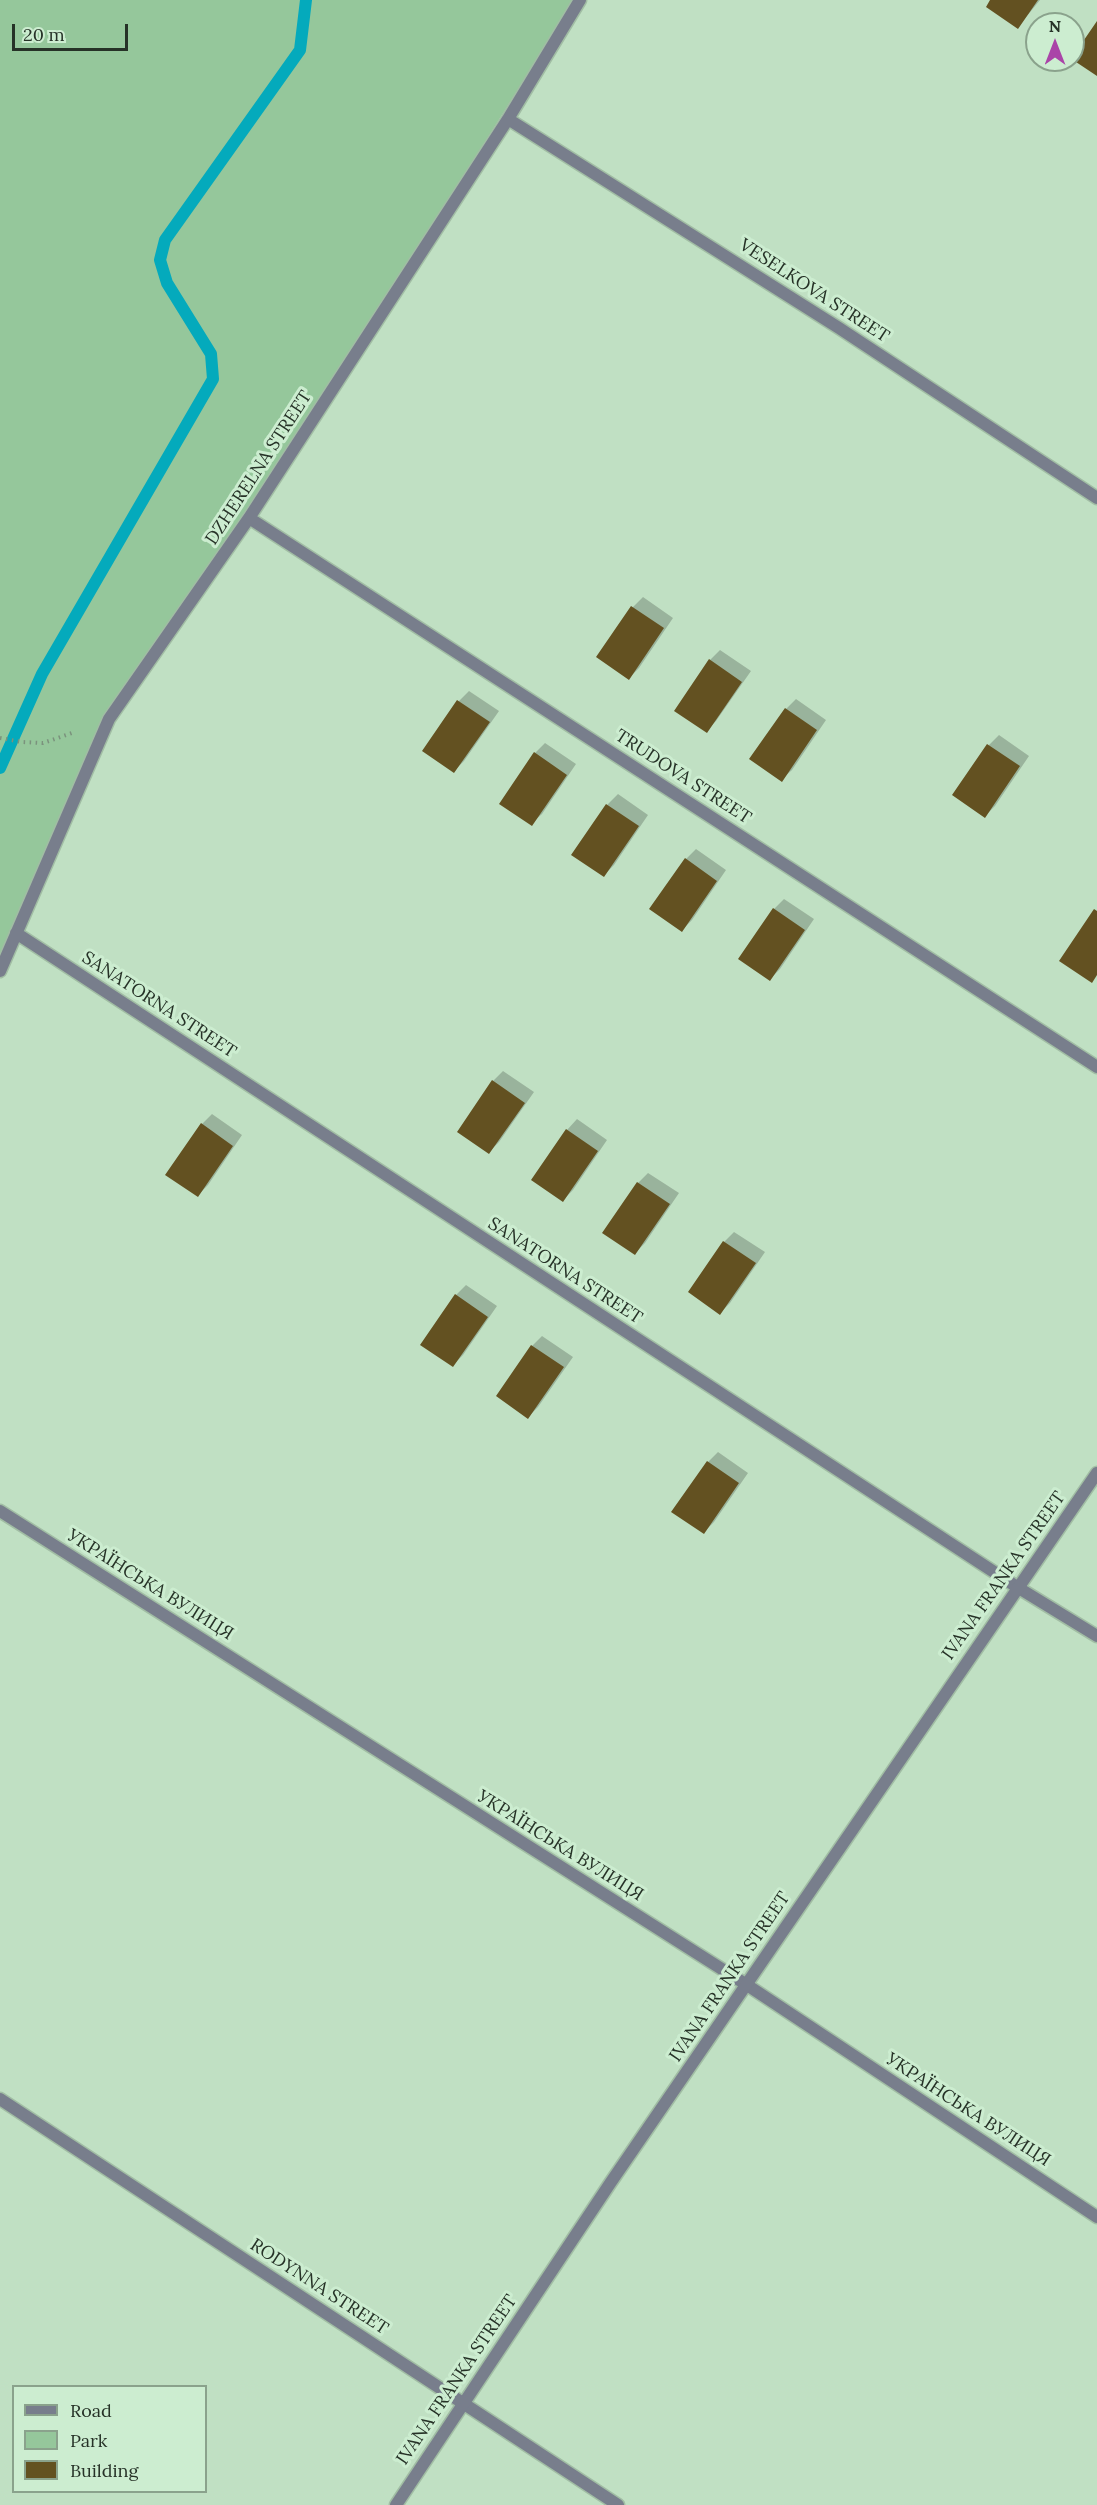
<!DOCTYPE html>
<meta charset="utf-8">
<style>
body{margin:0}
#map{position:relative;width:1097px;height:2505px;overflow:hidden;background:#c0e0c3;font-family:Lora,serif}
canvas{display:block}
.legend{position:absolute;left:12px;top:2385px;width:195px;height:108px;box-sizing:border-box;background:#ccedd0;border:2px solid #8aa28c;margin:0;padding:8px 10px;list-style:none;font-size:18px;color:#263227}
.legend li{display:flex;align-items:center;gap:12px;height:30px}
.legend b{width:30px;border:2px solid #8aa28c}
.north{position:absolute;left:1025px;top:12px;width:60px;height:60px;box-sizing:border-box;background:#ccedd0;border:2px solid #8aa28c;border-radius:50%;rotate:0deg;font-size:16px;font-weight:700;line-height:24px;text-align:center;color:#263227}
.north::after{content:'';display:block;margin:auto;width:21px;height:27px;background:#aa44a8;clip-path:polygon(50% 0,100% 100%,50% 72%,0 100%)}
.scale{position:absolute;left:12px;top:24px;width:116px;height:27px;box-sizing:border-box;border:3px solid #263227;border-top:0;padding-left:8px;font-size:18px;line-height:21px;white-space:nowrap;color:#263227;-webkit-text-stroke:4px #ccedd0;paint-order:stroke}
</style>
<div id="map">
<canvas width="1097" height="2505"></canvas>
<ul class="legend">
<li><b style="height:8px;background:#787e8c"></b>Road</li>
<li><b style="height:16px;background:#95c79b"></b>Park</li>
<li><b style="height:16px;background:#635121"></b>Building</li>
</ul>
<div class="north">N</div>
<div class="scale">20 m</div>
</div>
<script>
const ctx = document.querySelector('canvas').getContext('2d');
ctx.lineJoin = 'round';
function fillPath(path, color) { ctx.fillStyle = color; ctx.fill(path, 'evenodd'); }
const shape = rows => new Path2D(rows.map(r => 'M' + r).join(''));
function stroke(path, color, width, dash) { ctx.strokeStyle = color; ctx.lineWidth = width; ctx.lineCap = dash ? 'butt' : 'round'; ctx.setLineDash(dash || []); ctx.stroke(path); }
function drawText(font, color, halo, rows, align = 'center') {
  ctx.font = font + ' Lora,serif'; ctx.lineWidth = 6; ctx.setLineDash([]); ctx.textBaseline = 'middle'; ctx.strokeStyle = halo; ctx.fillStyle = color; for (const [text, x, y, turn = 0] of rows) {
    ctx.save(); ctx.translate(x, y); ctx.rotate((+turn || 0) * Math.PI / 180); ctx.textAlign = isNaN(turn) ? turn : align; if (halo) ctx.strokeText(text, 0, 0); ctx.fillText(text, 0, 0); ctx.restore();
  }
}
fillPath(shape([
 [0,0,574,0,249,518,109,719,0,971]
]), '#95c79b');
fillPath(shape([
 [992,0,1040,0,1018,27],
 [643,597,673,618,639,668,629,678,598,657,633,607],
 [720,650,751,671,716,721,706,731,710,660],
 [469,691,499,711,464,761,454,771,424,750,459,701],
 [796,699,826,720,792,770,781,780,786,709],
 [999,735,1029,756,995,806,985,816,989,745],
 [545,743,576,764,542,814,531,824,535,753],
 [618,794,648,815,614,865,604,875,573,855,608,804],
 [696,849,726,870,692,920,682,930,686,859],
 [784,899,814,919,780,969,770,979,774,909],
 [503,1071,534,1092,499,1142,489,1152,493,1081],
 [212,1114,242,1135,208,1185,198,1195,202,1124],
 [577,1119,607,1140,573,1190,563,1200,533,1180,567,1130],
 [648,1173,679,1193,645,1243,635,1253,638,1183],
 [734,1232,765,1252,730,1303,720,1313,724,1242],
 [466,1285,497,1306,463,1355,453,1365,422,1345,456,1295],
 [542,1336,573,1357,538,1407,528,1417,532,1346],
 [718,1452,748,1473,714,1522,704,1532,708,1462]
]), '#0003');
stroke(shape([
 [0,768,42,674,213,379,211,354,167,283,160,260,165,240,300,50,306,0]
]), '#04aabc', 12);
fillPath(shape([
 [990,0,1038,0,1018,29,986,7],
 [1097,21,1097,76,1073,60,1073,56],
 [631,606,664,628,629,680,596,657],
 [709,659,742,682,707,733,674,711],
 [457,700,490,722,454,773,422,751],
 [785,708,817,730,782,782,749,759],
 [987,744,1020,766,985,818,952,795],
 [534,752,567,775,532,826,499,804],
 [606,804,639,826,604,877,571,855],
 [685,858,717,881,682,932,649,909],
 [773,908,805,930,770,981,738,959],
 [1094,909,1097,911,1097,975,1092,983,1059,961],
 [492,1080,525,1103,489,1154,457,1132],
 [201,1123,233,1146,198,1197,165,1175],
 [566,1129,598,1151,563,1202,531,1180],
 [637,1182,670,1204,635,1255,602,1233],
 [723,1241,756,1263,720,1315,688,1292],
 [455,1294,488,1317,453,1367,420,1345],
 [531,1345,564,1367,528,1419,496,1396],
 [707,1461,739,1483,704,1534,671,1512]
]), '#635121');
const minor = shape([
 [508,119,839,328,1097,498],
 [249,518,1097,1067],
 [16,933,1017,1587,1097,1636],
 [0,971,109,719,249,518,508,119,580,0],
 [0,1511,747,1985,1097,2217],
 [0,2099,618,2505]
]);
const tertiary = shape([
 [396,2505,611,2182,1097,1473]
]);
stroke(minor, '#a1bda4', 15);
stroke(tertiary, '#a1bda4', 15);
stroke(shape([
 [0,738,22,742,43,743,75,732]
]), '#7b927d', 4, [1.5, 4.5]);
stroke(minor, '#787e8c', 12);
stroke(tertiary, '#787e8c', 12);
drawText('18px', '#263227', '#ccedd0', [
 ["VESELKOVA STREET",814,291,33],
 ["DZHERELNA STREET",259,468,-57],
 ["TRUDOVA STREET",683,777,33],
 ["SANATORNA STREET",159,1005,33],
 ["SANATORNA STREET",565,1271,33],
 ["IVANA FRANKA STREET",1004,1576,-55],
 ["УКРАЇНСЬКА ВУЛИЦЯ",150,1585,32],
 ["УКРАЇНСЬКА ВУЛИЦЯ",560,1846,32],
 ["IVANA FRANKA STREET",730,1977,-56],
 ["УКРАЇНСЬКА ВУЛИЦЯ",968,2110,33],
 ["RODYNNA STREET",319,2287,33],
 ["IVANA FRANKA STREET",457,2380,-56]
]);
</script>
